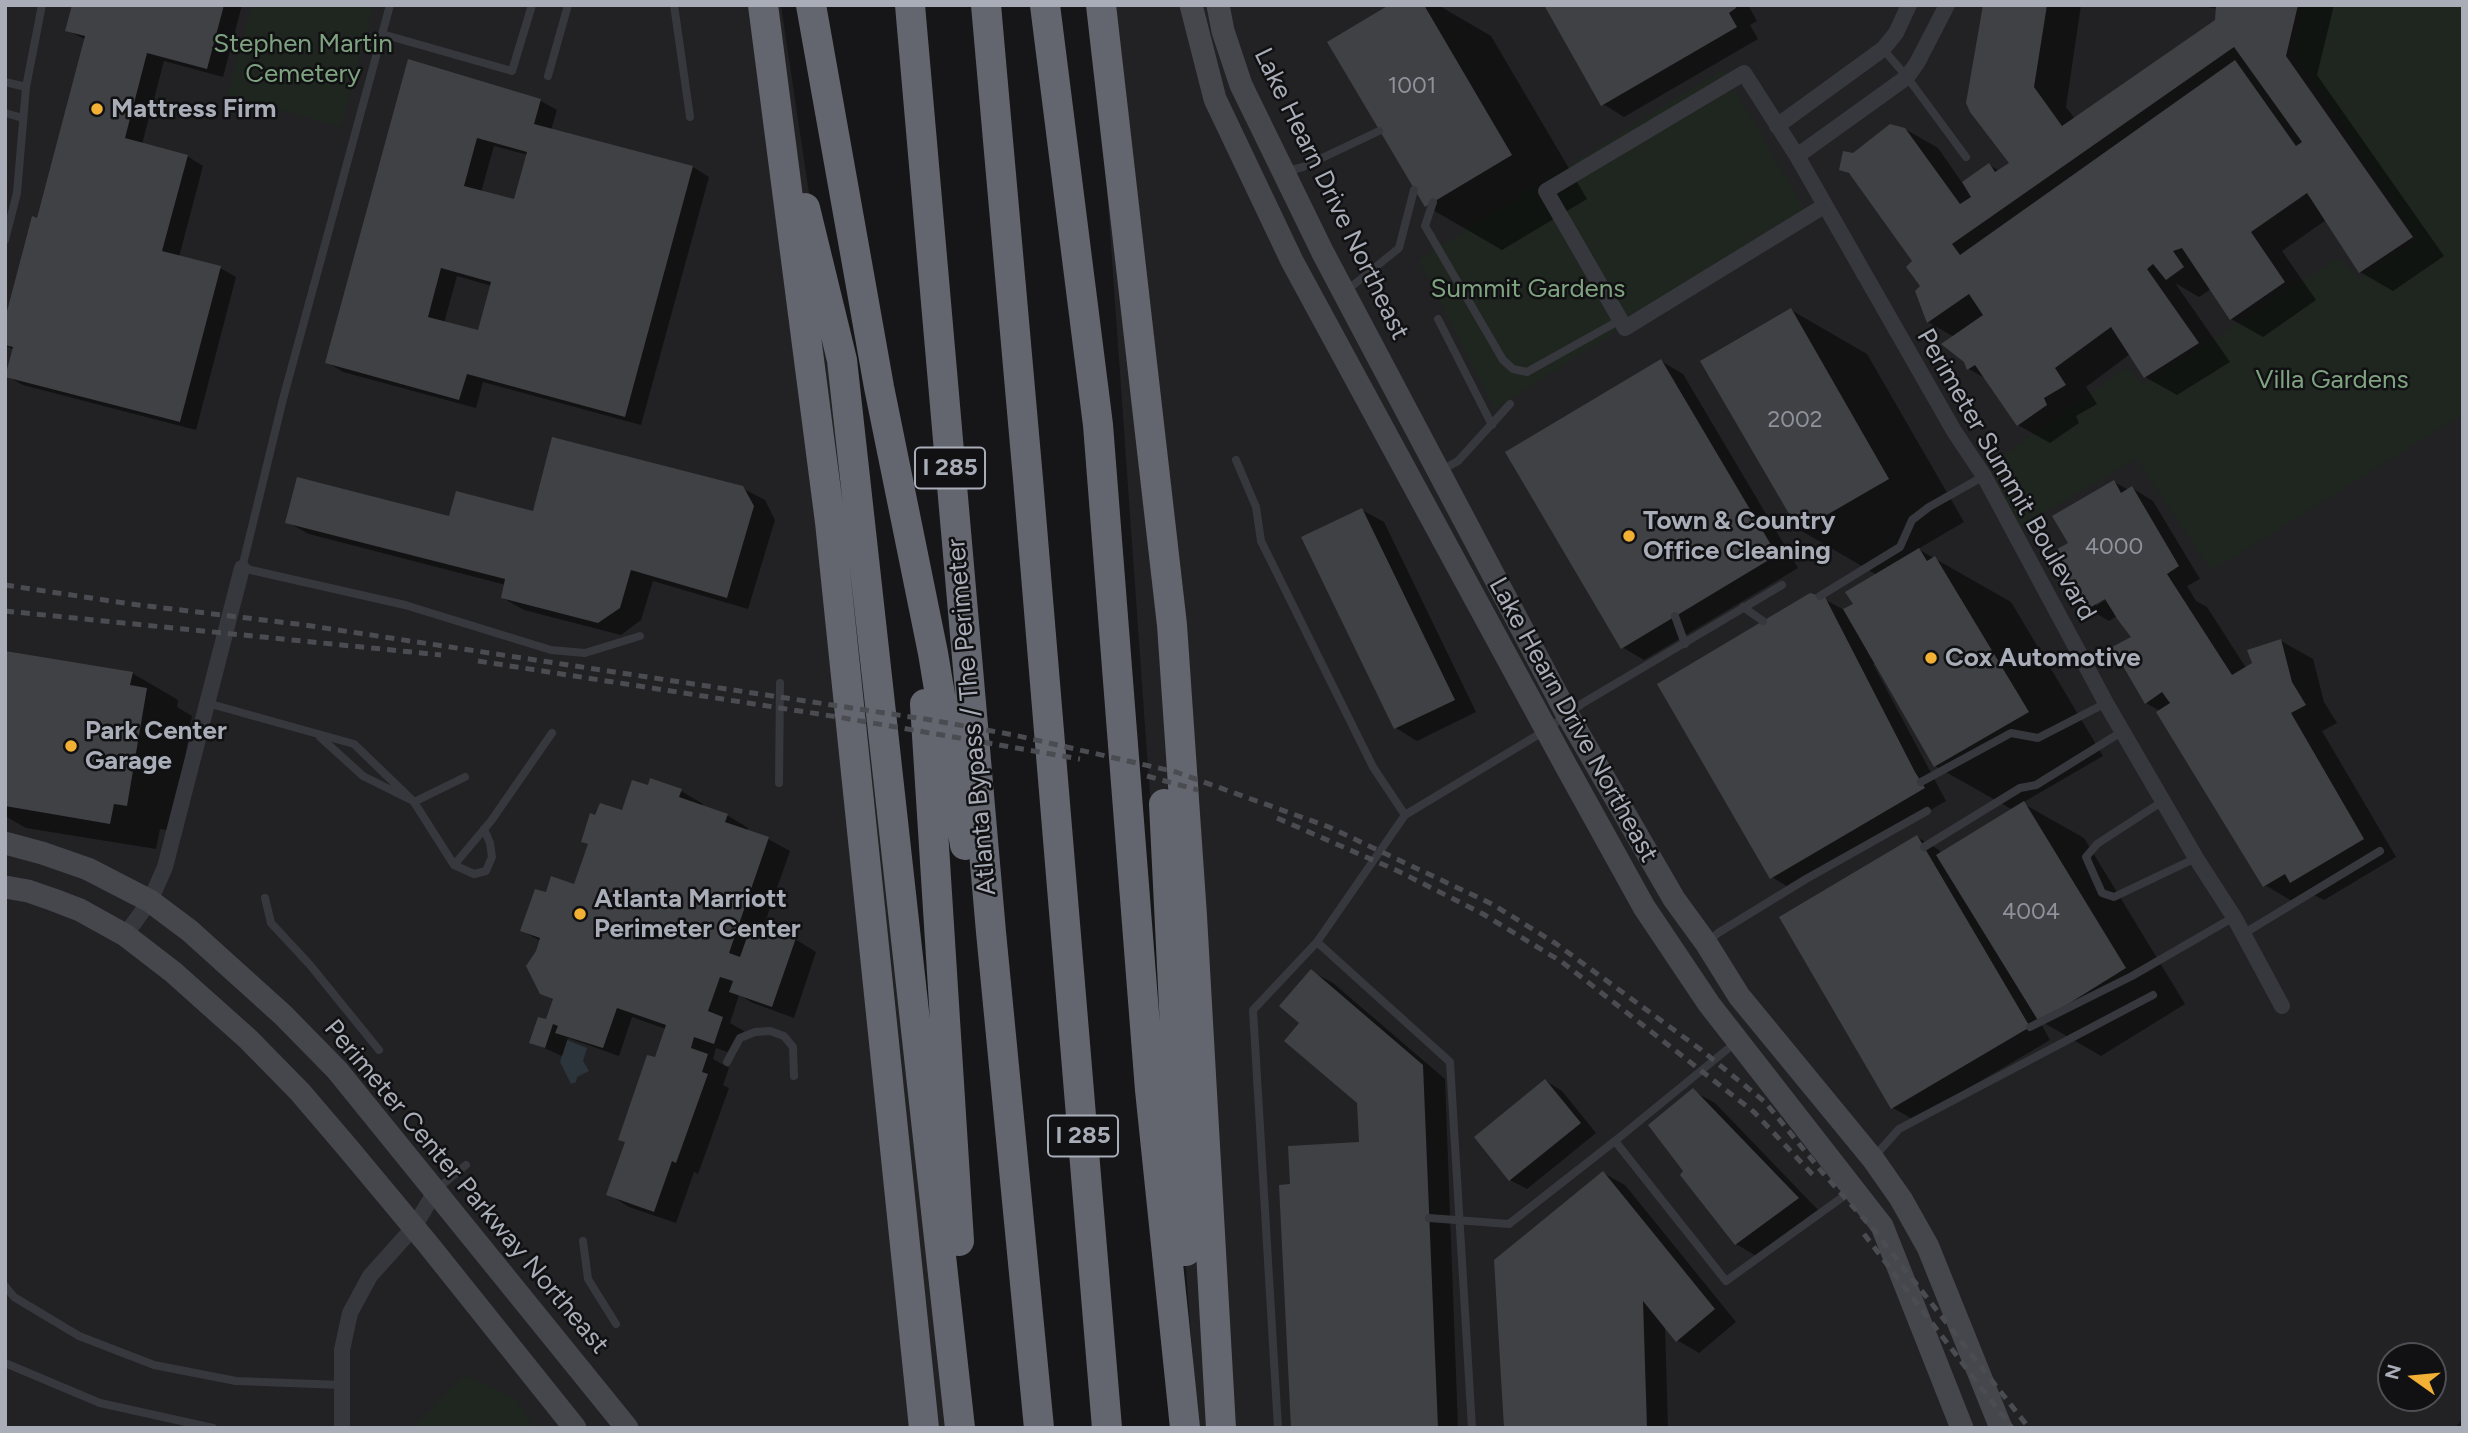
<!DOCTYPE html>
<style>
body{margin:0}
#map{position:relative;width:2468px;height:1433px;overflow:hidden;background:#161618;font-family:Figtree,sans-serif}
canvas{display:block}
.frame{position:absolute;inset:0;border:7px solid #a8adb8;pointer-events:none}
.north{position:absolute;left:2377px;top:1342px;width:70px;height:70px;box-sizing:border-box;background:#111113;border:2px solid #4d4f55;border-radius:50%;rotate:285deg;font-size:19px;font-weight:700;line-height:28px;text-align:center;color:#a8adb8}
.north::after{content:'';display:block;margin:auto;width:24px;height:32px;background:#f2b134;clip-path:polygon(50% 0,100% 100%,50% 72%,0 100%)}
</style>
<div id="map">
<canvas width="2468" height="1433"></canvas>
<div class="frame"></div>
<div class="north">N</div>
</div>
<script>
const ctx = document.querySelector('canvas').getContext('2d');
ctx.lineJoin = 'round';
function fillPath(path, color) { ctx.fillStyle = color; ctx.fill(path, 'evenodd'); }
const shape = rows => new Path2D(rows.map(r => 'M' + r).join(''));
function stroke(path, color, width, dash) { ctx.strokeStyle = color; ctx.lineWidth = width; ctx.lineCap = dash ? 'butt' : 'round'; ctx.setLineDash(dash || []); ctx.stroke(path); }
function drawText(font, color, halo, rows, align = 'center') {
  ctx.font = font + ' Figtree,sans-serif'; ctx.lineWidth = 5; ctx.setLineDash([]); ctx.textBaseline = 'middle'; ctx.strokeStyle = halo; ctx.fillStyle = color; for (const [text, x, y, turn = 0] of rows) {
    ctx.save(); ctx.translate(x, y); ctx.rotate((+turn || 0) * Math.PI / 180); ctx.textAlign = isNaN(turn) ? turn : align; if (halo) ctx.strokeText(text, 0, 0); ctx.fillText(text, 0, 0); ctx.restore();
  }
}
fillPath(shape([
 [5,5,781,5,839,395,949,1428,5,1428],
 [1100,5,2463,5,2463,1418,2455,1428,1198,1428,1146,741,1103,133],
 [2391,1356,2433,1356,2433,1398,2391,1398]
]), '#222225');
fillPath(shape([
 [252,5,374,5,341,127,227,95],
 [2302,5,2463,5,2463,414,2212,571,2136,459,2011,532,1978,474,2127,367,2143,385,2338,258,2359,279,2417,240,2295,52],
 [1723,69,1805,210,1495,409,1418,260],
 [464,1375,514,1398,536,1428,413,1428]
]), '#1e261f');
fillPath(shape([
 [567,1040,587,1048,583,1061,589,1071,577,1077,576,1082,571,1084,560,1062]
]), '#2c353c');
fillPath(shape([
 [74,5,242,5,223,77,164,61,142,144,187,156,203,166,179,257,220,268,236,277,196,430,23,385,7,376,14,350,5,345,86,40,67,30],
 [1392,5,1438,5,1491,36,1587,199,1502,250,1426,206],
 [1546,5,1748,5,1757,21,1750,25,1758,39,1624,117,1603,104],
 [1985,5,2081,5,2066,107,2075,119,2217,21,2218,9,2197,5,2334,5,2317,75,2444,256,2393,291,2360,272,2326,220,2282,251,2316,300,2263,337,2231,319,2211,289,2199,297,2175,283,2230,362,2177,395,2145,377,2130,354,2086,387,2097,404,2076,416,2079,423,2050,443,2018,425,1988,380,1969,369,1954,337,1928,322,1922,286,1914,261,1855,177,1841,169,1853,155,1905,129,1938,148,1963,184,1989,165,2000,171,2012,163],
 [409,61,541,101,557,110,551,130,693,167,709,177,641,425,483,382,476,408,343,372,327,362],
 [494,146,528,155,516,201,481,192],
 [457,276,492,286,479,332,444,323],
 [1791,310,1867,354,1964,522,1918,549,2011,602,2103,756,2022,803,2084,838,2185,1004,2101,1056,2039,1020,2050,1040,1914,1120,1893,1108,1917,837,1939,850,1941,854,2013,810,1935,766,1876,663,1873,664,1946,801,1793,890,1772,877,1824,599,1844,610,1855,604,1877,575,1800,530],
 [1661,361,1683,374,1798,568,1644,660,1622,647],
 [2114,482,2129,490,2132,488,2153,501,2200,579,2187,586,2196,601,2207,607,2246,668,2281,641,2313,659,2324,702,2337,723,2322,731,2396,857,2324,900,2314,895,2297,904,2265,885,2160,711,2146,703,2134,638,2117,616,2109,621,2087,608,2070,543],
 [2113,595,2096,606,2096,602],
 [742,488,765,500,775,520,748,609,653,581,641,620,621,635,524,610,503,598,506,585,309,534,287,522,451,519,534,513],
 [1362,510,1384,522,1476,712,1417,741,1396,728],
 [5,654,132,673,178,700,177,707,192,716,173,831,160,829,156,849,26,828,5,816],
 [681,791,703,804,702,807,727,815,748,828,747,832,768,839,790,851,763,928,795,939,816,952,794,1018,753,1003,739,995,730,1023,744,1031,736,1055,716,1048,713,1059,729,1068,723,1085,729,1088,698,1174,694,1172,676,1223,629,1207,608,1194,666,1029,632,1017,619,1056,568,1038,562,1056,531,1042,547,1021,554,1000,541,993,537,951,541,941,522,931,547,895,575,887,623,813],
 [1311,971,1333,983,1445,1079,1458,1428,1292,1428,1360,1144,1358,1102,1302,1022],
 [1546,1081,1562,1091,1596,1133,1527,1189,1510,1180],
 [1693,1091,1715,1103,1819,1211,1758,1257,1736,1244],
 [1603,1173,1625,1185,1736,1322,1699,1353,1677,1340,1665,1325,1668,1428,1506,1428]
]), '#0007');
fillPath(shape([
 [72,5,224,5,207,69,147,53,125,138,188,155,162,251,221,266,180,422,5,377,13,347,5,345,5,319,32,216,37,218,85,36,65,31],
 [1389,5,1424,5,1512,155,1425,207,1327,42],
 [1544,5,1735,5,1736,8,1729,13,1737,27,1601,106],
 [1983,5,2047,5,2034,87,2062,126,2215,20,2216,5,2298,5,2286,56,2413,237,2359,273,2307,193,2251,232,2285,282,2230,320,2182,248,2173,251,2184,267,2166,280,2153,264,2147,269,2199,343,2144,378,2111,327,2055,368,2066,385,2044,398,2047,405,2017,426,1975,365,1967,370,1964,362,1941,344,1983,315,1969,294,1927,323,1915,291,1920,286,1906,267,1912,261,1849,173,1839,170,1843,151,1853,153,1890,124,1905,128,1960,204,1971,197,1962,182,1989,163,1995,172,2009,163,1970,112,1966,103],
 [2234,47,2302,142,2296,146,2235,60,1960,255,1952,244],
 [408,59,541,99,534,124,693,166,625,417,467,374,459,400,325,363],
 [477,138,527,152,514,199,464,186],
 [441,268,491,282,478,330,428,317],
 [1791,308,1889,479,1799,531,1700,361],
 [1661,359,1777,555,1621,649,1505,452],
 [552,437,743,486,754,506,727,598,631,570,620,608,598,623,501,598,505,579,285,523,297,477,449,516,456,491,533,511],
 [2114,480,2121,493,2132,486,2179,566,2167,574,2232,675,2252,663,2247,650,2281,639,2292,682,2306,705,2291,713,2364,839,2290,883,2285,874,2263,887,2156,712,2170,703,2162,692,2145,704,2112,647,2131,637,2118,620,2105,599,2086,610,2052,552,2068,543,2052,516],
 [1362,508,1455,700,1394,729,1301,537],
 [1919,548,1927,561,1935,556,2029,712,1934,767,1843,609,1853,604,1845,592],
 [1810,593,1825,597,1915,772,1925,788,1770,879,1657,684],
 [5,651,133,672,130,685,147,688,127,806,114,804,110,824,5,806],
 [650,778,682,789,679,797,728,814,725,822,769,837,729,953,740,957,752,923,796,938,772,1007,729,992,733,981,720,977,708,1011,723,1017,714,1044,694,1037,691,1048,708,1054,702,1072,708,1074,676,1163,672,1161,654,1212,606,1195,625,1142,618,1140,647,1055,655,1057,666,1025,617,1008,603,1048,555,1033,558,1026,553,1024,545,1048,529,1043,538,1017,546,1019,553,999,540,994,526,966,536,951,540,938,520,931,535,889,546,892,551,876,574,884,588,844,581,842,590,813,595,815,600,803,622,810,632,780,648,785],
 [2024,801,2126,968,2039,1022,1936,855],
 [1917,835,2030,1027,1891,1109,1779,917],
 [1311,969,1423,1065,1438,1428,1291,1428,1279,1185,1290,1184,1288,1146,1359,1142,1357,1103,1284,1041,1299,1023,1279,1006],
 [1545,1079,1581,1123,1509,1181,1474,1137],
 [1693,1088,1799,1198,1735,1245,1680,1175,1683,1171,1648,1125],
 [1603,1171,1715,1309,1676,1342,1643,1301,1647,1428,1504,1428,1494,1260]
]), '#404145');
stroke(shape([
 [390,5,283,399,242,568,405,605,551,650,585,653,640,636],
 [674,5,690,117],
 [382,34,512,71,532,5],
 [1883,49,1907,77,1966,157],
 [548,76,568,5],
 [5,82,26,87],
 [5,113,23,118],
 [1287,171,1303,167,1379,131],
 [1433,202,1425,226,1503,360,1513,369,1527,372,1620,320],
 [5,240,17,193,26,87,42,5],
 [1346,291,1399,248,1414,190],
 [1438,319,1492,425],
 [1236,460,1256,507,1261,541,1373,767,1405,815],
 [1442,470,1458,461,1510,404],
 [1820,596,1900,547,1912,520,1929,507,1984,476],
 [1743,607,1763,621],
 [1675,616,1685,644],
 [207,703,354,744,414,802,454,865,474,874,486,871,492,857,490,843,484,829],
 [320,737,363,776,409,799],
 [1921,782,2011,733,2038,738,2106,703],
 [779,783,780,683],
 [2163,801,2097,844,2086,857,2102,893,2114,897,2196,858],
 [414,802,465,777],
 [1924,847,2020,788,2036,785,2123,731],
 [454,865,491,821,552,733],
 [265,898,271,923,310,965,379,1050],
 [2243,934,2380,851],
 [1317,942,1450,1062,1472,1428],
 [1707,943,1718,933,1806,879,1927,811],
 [2030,1027,2132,976,2234,917],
 [1735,1043,1615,1141,1726,1281,1851,1191],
 [727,1062,740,1038,755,1032,770,1031,784,1036,793,1047,794,1076],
 [1874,1157,1899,1129,2153,995],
 [436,1190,466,1165],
 [1429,1218,1509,1224,1615,1141],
 [583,1241,588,1279,616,1324],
 [5,1286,14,1297,79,1336,154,1365,236,1381,342,1385],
 [5,1363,100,1403,213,1428],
 [1278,1428,1253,1010,1317,942,1405,815,1546,730,1583,703,1782,585]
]), '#37383d', 8);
stroke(shape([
 [1777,126,1883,49,1896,33,1909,5],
 [1797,156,1907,77,1917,63,1947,5],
 [1824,206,1625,328,1546,191,1744,73,1797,156,1954,431,1984,476,2107,705,2196,858,2234,917,2282,1006],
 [125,935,150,901,165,867,242,568],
 [342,1428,342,1350,350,1313,370,1276,414,1227,436,1190]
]), '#37383d', 16);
stroke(shape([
 [1191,5,1215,99,1292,261,1566,766,1644,907,1709,1004,1882,1226,1962,1428],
 [1218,5,1223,31,1241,85,1323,253,1567,714,1674,899,1706,943,1739,996,1873,1159,1901,1199,1928,1247,2001,1428],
 [5,843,42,853,88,869,150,901,190,931,283,1015,337,1070,627,1428],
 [5,887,28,891,54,900,80,910,125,935,173,972,248,1039,300,1092,347,1147,427,1243,575,1428]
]), '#45474d', 23);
stroke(shape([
 [763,5,830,522,924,1428],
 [811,5,879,387,933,653,965,845],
 [910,5,991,932,1039,1428],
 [986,5,1028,479,1107,1428],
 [1045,5,1098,425,1150,1090,1185,1428],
 [1101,5,1172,625,1192,916,1221,1428],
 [805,208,842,360,960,1428],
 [925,704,959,1241],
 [1164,804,1186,1251]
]), '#63666e', 30);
stroke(shape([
 [5,585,131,604,305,625,931,720,1014,735,1176,772,1329,827,1492,904,1555,943,1700,1049,1765,1102,1822,1172,1874,1230,2029,1428],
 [5,611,441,655],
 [478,661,838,717,1080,759],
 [1147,776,1198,790],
 [1277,818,1398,871,1483,914,1562,962,1754,1112,1814,1176],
 [1864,1234,2012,1428]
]), '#4a4c52', 5, [9, 7]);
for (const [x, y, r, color] of [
 [97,109,7,"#f2b134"],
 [1629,536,7,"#f2b134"],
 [1931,658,7,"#f2b134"],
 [71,746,7,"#f2b134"],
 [580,914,7,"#f2b134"]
]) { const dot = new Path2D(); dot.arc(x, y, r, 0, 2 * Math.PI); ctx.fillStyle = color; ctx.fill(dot); stroke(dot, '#111113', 2.5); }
drawText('23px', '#8e929b', null, [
 ["1001",1412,86],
 ["2002",1795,420],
 ["4000",2114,547],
 ["4004",2031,912]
]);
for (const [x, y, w] of [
 [950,468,70],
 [1083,1136,70]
]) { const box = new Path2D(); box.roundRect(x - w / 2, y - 20.5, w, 41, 5); ctx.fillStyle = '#111113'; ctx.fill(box); stroke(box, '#a8adb8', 2); }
drawText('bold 24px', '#a8adb8', null, [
 ["I 285",950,468],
 ["I 285",1083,1136]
]);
drawText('26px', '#7fa381', '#111113', [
 ["Stephen Martin",303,44],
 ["Cemetery",303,74],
 ["Summit Gardens",1528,289],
 ["Villa Gardens",2332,380]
]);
drawText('bold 26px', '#a8adb8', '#111113', [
 ["Mattress Firm",111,109],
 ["Town & Country",1643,521],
 ["Office Cleaning",1643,551],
 ["Cox Automotive",1945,658],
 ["Park Center",85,731],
 ["Garage",85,761],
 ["Atlanta Marriott",594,899],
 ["Perimeter Center",594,929]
], 'left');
drawText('26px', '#a8adb8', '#111113', [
 ["Lake Hearn Drive Northeast",1331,194,64],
 ["Perimeter Summit Boulevard",2006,475,60],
 ["Atlanta Bypass / The Perimeter",972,717,-95],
 ["Lake Hearn Drive Northeast",1573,720,61],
 ["Perimeter Center Parkway Northeast",466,1187,50]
]);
</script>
